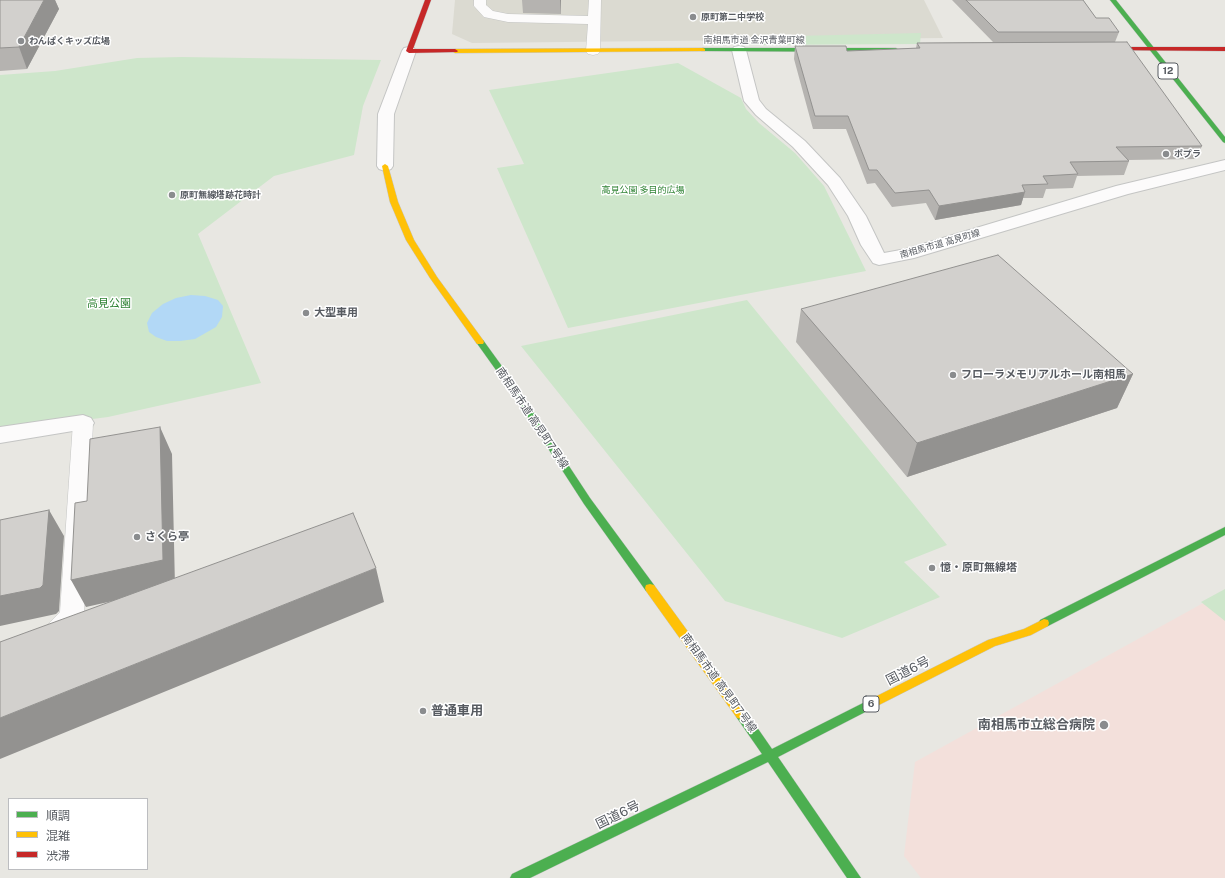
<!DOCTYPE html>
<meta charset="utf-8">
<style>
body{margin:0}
#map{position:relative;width:1225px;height:878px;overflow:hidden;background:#e8e7e2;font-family:"Public Sans","Noto Sans JP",sans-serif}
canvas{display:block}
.legend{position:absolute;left:8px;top:798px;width:140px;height:72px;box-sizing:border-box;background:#fff;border:1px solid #bcbdc0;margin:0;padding:5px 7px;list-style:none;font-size:12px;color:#575b61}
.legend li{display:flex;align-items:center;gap:8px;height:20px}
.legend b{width:20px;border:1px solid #bcbdc0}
</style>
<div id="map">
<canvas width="1225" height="878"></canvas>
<ul class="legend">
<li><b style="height:5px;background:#4caf50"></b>順調</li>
<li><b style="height:5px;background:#ffc107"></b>混雑</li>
<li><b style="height:5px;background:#c62828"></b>渋滞</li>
</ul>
</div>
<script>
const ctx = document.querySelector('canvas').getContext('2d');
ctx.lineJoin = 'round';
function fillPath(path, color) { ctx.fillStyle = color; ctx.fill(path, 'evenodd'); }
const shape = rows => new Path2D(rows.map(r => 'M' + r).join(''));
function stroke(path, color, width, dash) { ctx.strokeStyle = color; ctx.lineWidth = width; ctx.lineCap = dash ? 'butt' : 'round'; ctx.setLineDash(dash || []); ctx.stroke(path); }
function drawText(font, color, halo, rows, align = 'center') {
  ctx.font = font + ' "Public Sans","Noto Sans JP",sans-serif'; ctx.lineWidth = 3; ctx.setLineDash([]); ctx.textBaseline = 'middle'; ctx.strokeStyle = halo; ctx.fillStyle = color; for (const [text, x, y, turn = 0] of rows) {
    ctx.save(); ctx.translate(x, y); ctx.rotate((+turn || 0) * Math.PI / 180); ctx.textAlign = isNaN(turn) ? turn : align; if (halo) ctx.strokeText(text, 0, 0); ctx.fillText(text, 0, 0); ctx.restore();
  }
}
fillPath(shape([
 [455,0,924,0,943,38,472,43,452,34]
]), '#dbdad1');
fillPath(shape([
 [1225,591,1225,878,921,878,904,856,915,762]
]), '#f3e0db');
fillPath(shape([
 [921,33,920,44,749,45,752,37],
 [182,57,381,60,363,106,354,155,274,176,198,234,261,383,108,417,0,431,0,75,55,71,137,58],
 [678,63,741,98,746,109,759,123,795,153,824,186,866,271,568,328,497,168,524,164,489,90],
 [747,300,947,545,904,562,940,597,842,638,725,601,521,346],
 [1225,589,1225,621,1201,602]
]), '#cee6cb');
fillPath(shape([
 [191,295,205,296,218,300,223,306,222,317,216,327,195,339,180,341,167,341,156,337,149,332,147,323,152,313,163,304,176,298]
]), '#b2d8f6');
const lane = shape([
 [474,0,486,0,486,5,493,11,508,14,588,16,589,0,601,0,600,51,598,54,593,55,588,54,586,51,588,24,508,22,484,17,474,6,474,0],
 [83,416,90,418,93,423,84,616,81,623,57,648,0,670,0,648,39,634,60,612,73,423,76,418,83,416]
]);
const street = shape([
 [739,46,744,47,746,50,759,100,766,109,805,141,840,178,866,216,884,253,906,249,1116,186,1225,160,1225,170,1128,194,914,258,879,265,873,263,861,245,848,216,828,185,793,147,756,115,744,101,732,50,734,47,739,46],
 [409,47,414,48,416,51,394,114,393,166,391,169,385,171,379,169,377,166,378,114,402,51,404,48,409,47],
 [83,415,91,418,94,423,91,428,0,443,0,427,83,415]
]);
const fast = shape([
 [1110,0,1116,0,1225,137,1225,143,1223,142,1110,0],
 [703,48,896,48,899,50,896,52,701,51,701,49,703,48],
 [480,339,483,340,517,387,590,498,654,585,655,588,654,591,650,592,646,591,584,504,511,391,476,342,480,339],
 [1225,527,1225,535,1048,626,1044,627,1040,626,1039,623,1040,620,1225,527],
 [869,700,873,702,875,705,873,708,778,757,861,878,847,878,768,762,530,878,510,878,512,874,762,754,737,718,735,714,737,710,741,709,745,710,772,749,869,700]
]);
const slow = shape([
 [703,48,705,49,705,51,455,53,452,51,455,49,703,48],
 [385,164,388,166,398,202,414,240,437,277,483,340,484,342,483,344,477,344,430,278,406,240,390,202,382,166,385,164],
 [650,584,654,585,745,710,747,714,745,718,741,719,737,718,646,591,645,588,646,585,650,584],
 [1044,619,1048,620,1049,623,1048,626,1031,635,995,646,873,708,869,710,865,708,863,705,865,702,988,640,1024,629,1044,619]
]);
const jam = shape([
 [425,0,431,0,413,49,455,49,458,51,457,52,409,53,406,51,425,0],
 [1102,47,1225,47,1225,51,1100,50,1099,49,1102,47]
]);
stroke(lane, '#c4c5c4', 1);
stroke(street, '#c4c5c4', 2);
stroke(fast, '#c5c6c5', 1);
stroke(slow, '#c5c6c5', 1);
stroke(jam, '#c5c6c5', 1);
fillPath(lane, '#fcfbfb');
fillPath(street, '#fcfbfb');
fillPath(fast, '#4caf50');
fillPath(slow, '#ffc107');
fillPath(jam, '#c62828');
fillPath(shape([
 [0,0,55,0,59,9,27,69,0,71],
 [522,0,561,0,561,14,523,13],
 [952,0,1083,0,1096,18,1119,32,1115,42,1202,146,1196,159,1128,160,1129,161,1124,175,1077,176,1073,188,1046,189,1043,198,1023,198,1021,205,935,220,926,203,892,207,875,183,867,184,846,129,813,129,794,59,795,46,847,51,916,48,917,43,993,42],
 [801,309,1133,374,1117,408,907,477,796,342]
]), '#b5b3b0');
fillPath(shape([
 [44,0,55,0,59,9,27,69,19,47],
 [560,0,561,0,561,14],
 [1025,192,1021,205,935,220,939,206],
 [1133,374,1117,408,907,477,917,443],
 [160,427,172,454,175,587,86,607,71,580],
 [49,510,64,536,59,611,56,614,0,626,0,596],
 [376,568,384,602,0,759,0,718]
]), '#939290');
const building = shape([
 [0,0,44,0,19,47,0,48,0,0],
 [966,0,1083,0,1096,18,1109,18,1119,32,998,32,966,0],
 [1127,42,1202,146,1116,147,1129,161,1070,162,1078,174,1043,176,1048,184,1022,185,1025,192,939,206,929,190,895,193,877,170,869,170,848,116,815,116,795,46,846,46,847,51,920,48,917,43,1127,42],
 [998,255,1133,374,917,443,801,309,998,255],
 [160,427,163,560,71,580,75,503,87,501,90,439,160,427],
 [49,510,43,585,40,588,0,596,0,520,49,510],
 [353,513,376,568,0,718,0,642,353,513]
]);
fillPath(building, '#d2d0cd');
stroke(building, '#939290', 1);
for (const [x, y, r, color] of [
 [693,17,4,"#8a8c8e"],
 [21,41,4,"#8a8c8e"],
 [1166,154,4,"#8a8c8e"],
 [172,195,4,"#8a8c8e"],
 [306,313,4,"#8a8c8e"],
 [953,375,4,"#8a8c8e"],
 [137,537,4,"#8a8c8e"],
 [932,568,4,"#8a8c8e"],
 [423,711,4,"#8a8c8e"],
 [1104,725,5,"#8a8c8e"]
]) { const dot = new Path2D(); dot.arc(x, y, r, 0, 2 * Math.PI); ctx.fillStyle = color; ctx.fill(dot); stroke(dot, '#fff', 1.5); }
drawText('bold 9px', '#575b61', '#fff', [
 ["原町第二中学校",701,17],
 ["わんぱくキッズ広場",29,41],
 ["ポプラ",1174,154],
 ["原町無線塔跡花時計",180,195]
], 'left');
drawText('9px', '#575b61', '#fff', [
 ["南相馬市道 金沢青葉町線",754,40],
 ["南相馬市道 高見町線",940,244,-16]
]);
drawText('9px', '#2e8233', '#fff', [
 ["高見公園 多目的広場",643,190]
]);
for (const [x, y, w] of [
 [1168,71,20],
 [871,704,16]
]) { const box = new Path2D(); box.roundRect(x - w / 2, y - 8, w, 16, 3); ctx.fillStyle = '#fff'; ctx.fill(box); stroke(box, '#575b61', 1); }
drawText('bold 10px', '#575b61', null, [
 ["12",1168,71],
 ["6",871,704]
]);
drawText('11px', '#2e8233', '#fff', [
 ["高見公園",109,304]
]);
drawText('bold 11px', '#575b61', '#fff', [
 ["大型車用",314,313],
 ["フローラメモリアルホール南相馬",961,375],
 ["さくら亭",145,537],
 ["憶・原町無線塔",940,568]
], 'left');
drawText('11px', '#575b61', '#fff', [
 ["南相馬市道 高見町7号線",532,418,56],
 ["南相馬市道 高見町7号線",719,683,54]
]);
drawText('13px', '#575b61', '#fff', [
 ["国道6号",908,671,-27],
 ["国道6号",618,815,-26]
]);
drawText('bold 13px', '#575b61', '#fff', [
 ["普通車用",431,711],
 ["南相馬市立総合病院",1095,725,"right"]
], 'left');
</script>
